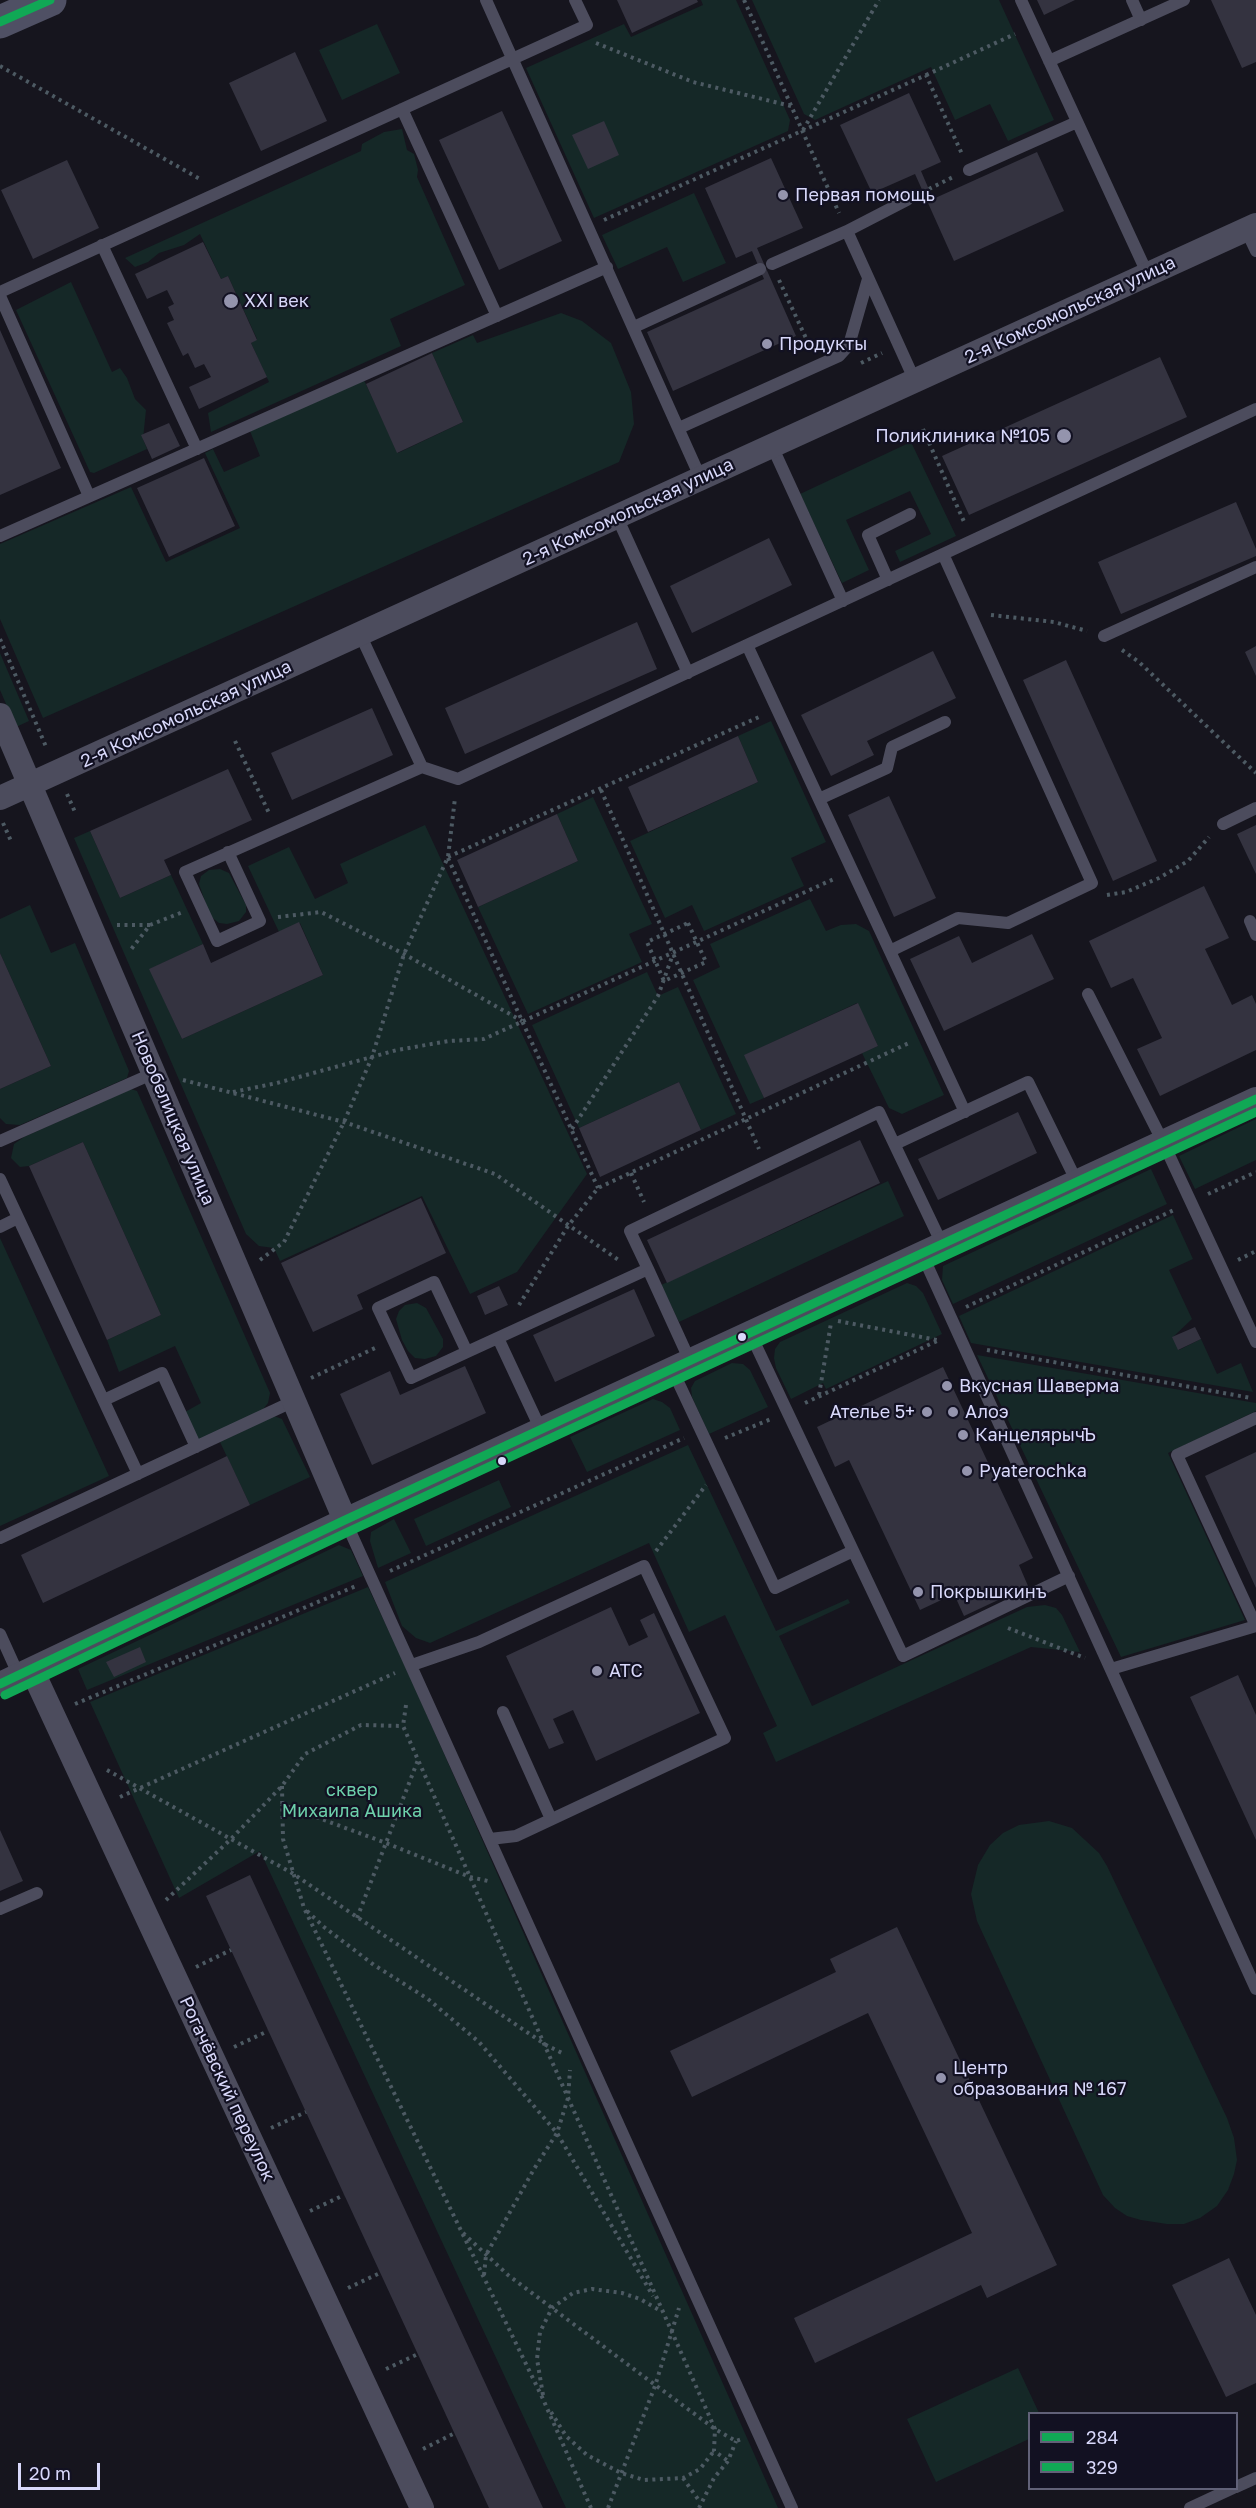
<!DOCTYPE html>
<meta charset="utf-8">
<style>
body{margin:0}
#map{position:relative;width:1256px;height:2508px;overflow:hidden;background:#16151e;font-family:"Golos Text",sans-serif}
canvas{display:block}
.legend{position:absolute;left:1028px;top:2412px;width:210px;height:78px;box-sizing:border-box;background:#121122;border:2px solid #616178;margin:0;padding:8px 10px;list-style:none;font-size:18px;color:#d8d8fa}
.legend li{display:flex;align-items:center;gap:12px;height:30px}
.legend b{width:30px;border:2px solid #616178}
.scale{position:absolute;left:18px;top:2463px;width:82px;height:27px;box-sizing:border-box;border:3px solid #d8d8fa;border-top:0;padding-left:8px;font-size:18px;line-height:21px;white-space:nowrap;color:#d8d8fa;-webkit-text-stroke:4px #121122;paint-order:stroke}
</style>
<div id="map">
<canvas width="1256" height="2508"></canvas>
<ul class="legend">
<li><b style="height:8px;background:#10a855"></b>284</li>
<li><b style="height:8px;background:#10a855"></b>329</li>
</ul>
<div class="scale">20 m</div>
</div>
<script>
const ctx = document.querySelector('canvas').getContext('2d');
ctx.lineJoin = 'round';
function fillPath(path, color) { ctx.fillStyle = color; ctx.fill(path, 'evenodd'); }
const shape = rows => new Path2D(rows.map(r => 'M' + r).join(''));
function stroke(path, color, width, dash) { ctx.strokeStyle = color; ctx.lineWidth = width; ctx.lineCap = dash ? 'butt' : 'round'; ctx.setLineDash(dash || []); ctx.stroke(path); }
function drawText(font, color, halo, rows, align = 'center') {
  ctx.font = font + ' "Golos Text",sans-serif'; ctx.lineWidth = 4.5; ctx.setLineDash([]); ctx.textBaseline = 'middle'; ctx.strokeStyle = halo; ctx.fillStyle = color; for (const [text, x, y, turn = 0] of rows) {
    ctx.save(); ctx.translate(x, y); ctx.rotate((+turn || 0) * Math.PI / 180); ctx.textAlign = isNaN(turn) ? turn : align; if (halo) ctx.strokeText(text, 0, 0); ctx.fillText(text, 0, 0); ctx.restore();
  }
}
fillPath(shape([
 [701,0,736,0,790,120,788,131,594,218,526,68,624,24,631,37,703,5],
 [752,0,999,0,1054,120,1008,141,990,104,955,120,931,67,815,120,804,114],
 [377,24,400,73,342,100,319,50],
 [402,129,407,150,414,154,418,170,417,177,465,285,390,319,401,346,211,432,208,413,269,382,251,343,257,339,228,276,221,279,200,234,184,245,159,253,148,262,135,267,125,258,361,151,362,144,384,132],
 [694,193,726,263,683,282,667,247,618,269,602,235],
 [71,282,112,372,120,368,127,378,135,399,146,410,143,439,147,449,94,473,90,472,16,310],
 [561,313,582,321,611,343,631,392,634,424,619,462,43,718,0,619,0,544,131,487,166,562,240,528,205,453,213,449,224,472,260,456,250,431,364,380,398,453,463,422,432,353,473,335,477,343],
 [911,442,956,536,900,562,895,551,931,534,910,491,846,520,869,570,842,583,800,494],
 [0,653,29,721,16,727,0,690],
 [771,721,826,842,791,858,804,886,704,931,692,905,665,918,630,841,758,782,738,736],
 [593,797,652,924,629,934,642,962,528,1014,478,907,578,861,557,814],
 [425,825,587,1174,517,1272,470,1294,422,1196,280,1261,274,1248,259,1246,246,1234,74,838,90,831,120,898,171,875,203,944,150,969,182,1039,323,975,300,923,279,932,248,866,289,847,315,899,348,883,340,864],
 [220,869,229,873,246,905,246,912,239,921,227,924,219,923,210,916,199,884,201,876,209,870],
 [810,899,826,931,841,925,856,924,869,931,944,1095,902,1114,889,1108,862,1053,878,1046,857,1003,745,1055,764,1098,750,1104,693,980,720,967,710,944],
 [30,905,51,953,75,943,129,1071,127,1078,20,1125,6,1124,0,1118,0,1089,51,1066,0,953,0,919],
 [647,972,658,996,678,987,736,1114,701,1130,679,1082,579,1128,532,1025],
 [131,1089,137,1091,270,1393,268,1403,261,1412,199,1442,185,1412,201,1403,175,1346,119,1372,107,1340,161,1315,83,1142,29,1166,20,1167,11,1158,14,1144,24,1137],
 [1256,1119,1256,1160,1195,1189,1179,1156],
 [1151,1169,1167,1204,953,1304,942,1280,943,1266],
 [888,1181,904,1216,679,1322,661,1285],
 [1173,1215,1193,1259,1169,1270,1192,1319,1173,1337,1179,1350,1201,1339,1217,1374,1241,1363,1253,1392,971,1343,959,1316],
 [0,1238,109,1476,0,1526],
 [907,1283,916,1286,923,1293,942,1334,826,1389,823,1383,791,1399,776,1368,774,1358,775,1349,780,1342],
 [417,1303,426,1308,443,1339,443,1347,436,1356,425,1359,415,1358,408,1351,402,1340,396,1319,399,1311,405,1305],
 [977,1355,1256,1403,1256,1411,1168,1453,1245,1620,1121,1657],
 [732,1363,743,1364,750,1370,768,1407,709,1434,692,1397,691,1388,695,1381],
 [653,1399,662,1402,670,1408,680,1430,587,1472,570,1437],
 [274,1416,282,1419,310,1477,250,1505,220,1442],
 [688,1445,776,1631,848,1599,850,1603,779,1636,812,1706,1027,1607,1045,1605,1056,1608,1062,1615,1080,1652,1031,1647,776,1762,763,1733,777,1726,725,1615,689,1632,649,1543,430,1643,416,1638,402,1626,385,1582],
 [499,1480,511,1507,426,1546,414,1519],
 [394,1519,411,1553,378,1568,370,1541,371,1532],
 [339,1545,351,1550,363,1576,87,1690,78,1669],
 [368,1587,403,1661,778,2508,566,2508,260,1851,179,1898,90,1702],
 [1049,1821,1072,1828,1099,1853,1107,1866,1227,2118,1234,2138,1237,2160,1234,2174,1228,2190,1217,2206,1200,2218,1184,2224,1167,2224,1141,2220,1127,2216,1115,2208,1103,2195,977,1921,971,1894,978,1865,990,1845,1003,1833,1019,1825],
 [1018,2368,1039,2413,1030,2414,1029,2439,936,2482,907,2419]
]), '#152827');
fillPath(shape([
 [617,0,697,0,698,2,632,33],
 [1037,0,1075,0,1044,15],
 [1211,0,1256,0,1256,62,1242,68],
 [295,52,327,121,261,151,229,83],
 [909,93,941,162,921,171,933,199,1037,152,1064,211,954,261,915,174,872,193,840,125],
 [502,111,562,241,499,270,439,140],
 [604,121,619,155,588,169,572,135],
 [771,158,803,228,757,248,796,336,673,391,647,332,764,279,752,251,736,258,705,188],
 [67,160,99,228,33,259,1,190],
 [203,242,221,279,228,276,257,340,251,343,267,377,199,409,189,387,211,377,204,364,195,368,188,353,183,356,167,323,174,320,168,307,174,304,167,290,147,299,135,274],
 [0,330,61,468,0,495],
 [432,353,463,422,397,453,366,384],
 [1160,357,1187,417,969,515,942,456],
 [169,423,180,446,152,459,141,435],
 [204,458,235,526,169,557,137,488],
 [1236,502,1256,549,1256,556,1121,614,1098,562],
 [769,538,792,585,692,633,670,586],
 [637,622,657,669,465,754,445,708],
 [1256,646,1256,676,1245,652],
 [933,651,956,698,867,741,874,755,831,776,801,715],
 [1066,660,1157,861,1113,881,1023,680],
 [372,708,393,755,292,800,271,753],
 [738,736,758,782,648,832,628,787],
 [228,769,252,820,164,860,171,875,120,898,90,831],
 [889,796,936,898,894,917,848,815],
 [557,814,578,861,478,907,457,860],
 [1256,825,1256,874,1237,834],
 [1204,886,1229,938,1205,949,1232,1005,1252,995,1256,1004,1256,1050,1160,1096,1137,1049,1162,1038,1133,978,1111,988,1089,941],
 [299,922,323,975,182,1039,149,969,203,944,211,963],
 [1032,934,1054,979,944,1031,910,959,959,936,972,963],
 [0,953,51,1066,0,1089],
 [858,1003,878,1046,764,1098,744,1055],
 [679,1082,701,1130,600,1177,579,1128],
 [1018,1112,1037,1153,938,1200,918,1159],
 [860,1140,880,1183,667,1283,647,1240],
 [83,1142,161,1315,107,1340,29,1166],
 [421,1198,446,1253,357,1295,363,1309,313,1332,281,1263],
 [499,1286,508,1305,485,1315,477,1296],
 [634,1289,655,1336,555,1382,533,1335],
 [1195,1327,1201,1339,1178,1350,1172,1337],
 [465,1366,486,1413,372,1465,340,1394,390,1371,400,1395],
 [943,1367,1033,1558,1019,1565,1028,1586,964,1616,954,1594,920,1610,849,1460,835,1467,817,1427],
 [1256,1452,1256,1588,1205,1476],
 [227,1456,250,1505,43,1603,21,1555],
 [611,1607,629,1646,648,1637,640,1620,654,1613,700,1713,596,1761,573,1710,553,1719,564,1743,549,1749,506,1656],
 [140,1647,146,1662,114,1677,106,1662],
 [1238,1675,1256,1715,1256,1840,1190,1697],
 [0,1830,23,1881,0,1891],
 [250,1875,543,2508,489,2508,231,1950,206,1896],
 [897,1927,1057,2265,987,2298,981,2285,815,2363,794,2318,972,2233,868,2013,692,2097,670,2051,836,1972,830,1959],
 [1229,2258,1256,2315,1256,2383,1226,2397,1172,2285]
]), '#343340');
stroke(shape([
 [744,0,839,213],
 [596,43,693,82,791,106],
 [0,66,200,179],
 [926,75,1015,34],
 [803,130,879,0],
 [929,189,953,177],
 [604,220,926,75,962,154],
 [779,280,811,349],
 [861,363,882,353],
 [923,429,965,524],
 [991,615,1054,622,1087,631],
 [0,639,47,749],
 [1122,650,1139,662,1256,773],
 [235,741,269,813],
 [601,790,759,1149],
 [67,794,75,812],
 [3,823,11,841],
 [448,857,759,717],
 [448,858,598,1188],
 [1107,895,1126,892,1159,878,1188,861,1209,837],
 [278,917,321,912,404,954,522,1021],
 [688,923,706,962,664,981,647,942,688,923],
 [117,925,150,925,129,952],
 [150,925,183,912],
 [183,1080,344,1122,495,1174,620,1261],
 [233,1092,277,1083,397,1050,449,1041,484,1039,836,878],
 [572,1129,658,996,673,954],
 [631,1173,644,1202],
 [1208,1194,1256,1172],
 [260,1260,284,1242,344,1122,372,1057,404,954,448,857,455,798],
 [1238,1260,1256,1251],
 [519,1305,568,1226,598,1188,911,1042],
 [966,1307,1174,1210],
 [838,1321,937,1340],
 [987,1350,1251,1398],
 [311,1378,375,1348],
 [819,1395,831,1323],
 [805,1403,939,1340],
 [725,1438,771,1419],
 [656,1551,706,1485],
 [390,1571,684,1438],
 [1008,1628,1085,1658],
 [75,1704,356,1586],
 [406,1705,403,1726,715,2429,714,2451,728,2461],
 [107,1770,292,1873,546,2045,564,2054],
 [282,1786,283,1839,304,1908,543,2399,591,2508],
 [120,1797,395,1673],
 [281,1804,386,1843,470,1877,488,1881],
 [166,1900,231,1839,282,1786,305,1754,361,1725,403,1726],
 [307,1911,324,1927,374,1965,428,1999,479,2042,557,2133,653,2296],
 [357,1918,418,1760],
 [196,1967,231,1950],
 [234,2047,268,2031],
 [271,2128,306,2112],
 [310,2211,344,2195],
 [463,2233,508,2275,639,2373,715,2429,736,2441,742,2439],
 [484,2275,486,2255,534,2169,557,2133,568,2098,570,2070],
 [348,2288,380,2273],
 [386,2369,418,2354],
 [543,2395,537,2359,540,2332,552,2308,573,2293,592,2289,622,2293,640,2299,661,2311],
 [551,2412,566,2436,587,2455,621,2473,644,2480,683,2478,700,2469,714,2451],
 [423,2449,455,2433],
 [683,2478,700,2502],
 [608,2508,655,2386,679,2308],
 [699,2508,714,2478,728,2461,736,2441]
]), '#4d5a63', 4, [3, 4.5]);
stroke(shape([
 [486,0,701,479],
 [1021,0,1148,275],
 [1132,0,1141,20],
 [1049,61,1184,0],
 [402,109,497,316],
 [969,170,1077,122],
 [1246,230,1256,251],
 [847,231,915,381],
 [102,245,197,449],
 [772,264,847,231,907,200],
 [0,292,587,25,575,0],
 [0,296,89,496],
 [634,327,760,269],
 [679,428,839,356,849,345,868,279],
 [772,446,843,601],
 [617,517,688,673],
 [0,536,607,267],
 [888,580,868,535,910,514],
 [360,634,422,767,458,779,1256,409],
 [1104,636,1256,567],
 [747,645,965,1112],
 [819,799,887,768,892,747,945,722],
 [1223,824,1256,808],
 [228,852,260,921,217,941,185,872,422,767],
 [1250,921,1256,935],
 [890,951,958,918,1008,923,1092,883,943,554],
 [1088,994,1163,1142,1256,1342],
 [0,1141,154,1073],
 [895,1144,1028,1082,1077,1182],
 [0,1179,138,1474],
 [0,1227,18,1218],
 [922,1254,1256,1989],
 [648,1269,630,1231,879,1112,942,1244],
 [750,1333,903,1656,1069,1576],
 [498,1338,541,1430],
 [467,1352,411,1378,378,1308,434,1282,467,1352,648,1269,690,1361],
 [672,1369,775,1588,853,1551],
 [104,1400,162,1373,196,1447],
 [345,1520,792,2508],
 [0,1538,294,1401],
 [0,1634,19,1676],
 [412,1665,479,1642,644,1566,725,1738,516,1836,490,1839],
 [1111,1669,1256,1626,1177,1455,1256,1418],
 [503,1712,551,1819],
 [0,1909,37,1893],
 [1236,2487,1256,2478],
 [1190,2508,1233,2488]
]), '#4c4c5d', 12);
stroke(shape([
 [0,715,345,1520],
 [0,798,1256,225],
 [32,1670,422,2508],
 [0,1684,345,1520,1256,1099]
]), '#4c4c5d', 24);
stroke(shape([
 [0,22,50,0]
]), '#4f5064', 33);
stroke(shape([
 [0,22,50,0],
 [0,1684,345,1520,1256,1099]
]), '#10a855', 9);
stroke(shape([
 [5,1695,350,1531,1256,1112]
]), '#10a855', 9);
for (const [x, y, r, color] of [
 [783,195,6,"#9494ad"],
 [231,301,8,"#9494ad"],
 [767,344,6,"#9494ad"],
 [1064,436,8,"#9494ad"],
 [742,1337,5,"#d8d8fa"],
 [947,1386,6,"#9494ad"],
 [927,1412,6,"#9494ad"],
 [953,1412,6,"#9494ad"],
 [963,1435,6,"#9494ad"],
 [502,1461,5,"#d8d8fa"],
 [967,1471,6,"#9494ad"],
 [918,1592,6,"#9494ad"],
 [597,1671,6,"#9494ad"],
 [941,2078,6,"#9494ad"]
]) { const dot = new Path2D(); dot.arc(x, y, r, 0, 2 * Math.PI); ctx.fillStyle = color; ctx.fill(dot); stroke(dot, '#121122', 2); }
drawText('18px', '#d8d8fa', '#121122', [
 ["Первая помощь",795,195],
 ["XXI век",244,301],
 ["Продукты",779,344],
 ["Поликлиника №105",1050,436,"right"],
 ["Вкусная Шаверма",959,1386],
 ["Ателье 5+",915,1412,"right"],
 ["Алоэ",965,1412],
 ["КанцелярычЪ",975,1435],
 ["Pyaterochka",979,1471],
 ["Покрышкинъ",930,1592],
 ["АТС",609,1671],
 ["Центр",953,2068],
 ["образования № 167",953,2089]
], 'left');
drawText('18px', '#d8d8fa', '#121122', [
 ["2-я Комсомольская улица",1070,310,-25],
 ["2-я Комсомольская улица",628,512,-25],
 ["2-я Комсомольская улица",186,714,-25],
 ["Новобелицкая улица",173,1118,67],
 ["Рогачёвский переулок",227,2089,65]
]);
drawText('18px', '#6dd0ab', '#121122', [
 ["сквер",352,1790],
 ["Михаила Ашика",352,1811]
]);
</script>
